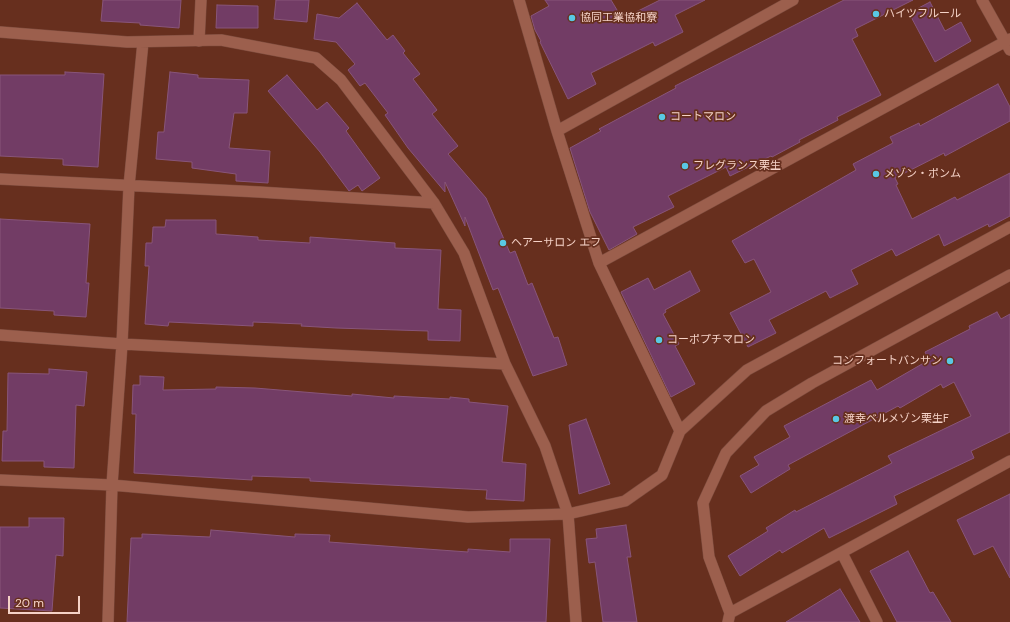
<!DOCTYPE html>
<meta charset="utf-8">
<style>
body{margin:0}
#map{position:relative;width:1010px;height:622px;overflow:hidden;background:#672f1e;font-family:"DM Sans",sans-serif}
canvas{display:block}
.scale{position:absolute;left:8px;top:596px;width:72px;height:18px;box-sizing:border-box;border:2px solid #f5d2c7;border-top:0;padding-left:5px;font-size:12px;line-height:14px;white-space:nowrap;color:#f5d2c7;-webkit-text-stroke:3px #672f1e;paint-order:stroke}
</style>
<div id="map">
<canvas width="1010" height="622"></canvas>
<div class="scale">20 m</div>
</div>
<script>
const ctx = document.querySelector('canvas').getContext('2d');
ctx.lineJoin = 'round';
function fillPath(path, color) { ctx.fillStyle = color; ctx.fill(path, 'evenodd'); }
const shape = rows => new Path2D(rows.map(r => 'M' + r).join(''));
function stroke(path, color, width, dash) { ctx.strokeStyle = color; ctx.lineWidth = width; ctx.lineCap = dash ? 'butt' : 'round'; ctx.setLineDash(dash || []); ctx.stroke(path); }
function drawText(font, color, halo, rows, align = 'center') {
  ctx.font = font + ' "DM Sans","Noto Sans JP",sans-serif'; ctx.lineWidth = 3.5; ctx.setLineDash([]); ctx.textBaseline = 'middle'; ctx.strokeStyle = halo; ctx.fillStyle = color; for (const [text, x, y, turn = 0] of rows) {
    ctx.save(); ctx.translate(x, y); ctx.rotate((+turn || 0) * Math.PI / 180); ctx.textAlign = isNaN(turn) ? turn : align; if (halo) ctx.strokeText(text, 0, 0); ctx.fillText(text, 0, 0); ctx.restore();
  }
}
const building = shape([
 [103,0,181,0,179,28,140,25,140,23,101,21,103,0],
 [276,0,309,0,307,22,274,19,276,0],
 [545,0,611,0,620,15,626,12,628,16,660,0,705,0,675,15,683,32,655,46,653,42,591,73,596,84,568,99,540,42,541,41,535,30,531,16,549,6,545,0],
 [844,0,913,0,855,29,858,36,852,39,881,95,837,117,838,120,799,140,800,142,772,157,771,156,730,176,726,167,668,196,674,207,633,227,637,234,609,250,590,212,570,148,601,131,599,129,676,88,675,86,844,0],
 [930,2,945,31,961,22,971,41,935,62,909,13,930,2],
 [357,3,387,40,393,35,405,51,403,53,420,74,413,79,437,110,432,114,458,146,448,154,486,198,510,253,515,251,528,285,532,283,554,338,558,337,567,365,533,376,498,288,493,290,465,217,465,226,445,182,445,192,408,148,385,115,388,113,365,83,360,86,348,70,355,64,336,42,314,39,317,14,339,18,357,3],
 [217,5,258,6,258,28,216,28,217,5],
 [65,72,104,74,98,167,63,165,63,159,0,156,0,75,65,75,65,72],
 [170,72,198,75,198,78,249,80,247,113,234,113,229,148,270,151,268,183,236,181,236,174,192,168,192,162,156,159,158,132,164,132,170,72],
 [287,75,317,110,327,102,349,128,346,131,380,178,362,191,358,185,349,191,320,152,268,91,287,75],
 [998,84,1010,107,1010,121,945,156,944,153,895,178,898,184,896,185,912,219,955,197,957,200,1010,173,1010,216,989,227,988,224,944,246,939,234,896,256,892,249,851,270,858,284,830,298,826,291,769,320,776,333,748,347,730,313,771,292,754,259,745,263,732,241,856,170,853,164,893,143,890,137,919,123,920,126,998,84],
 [0,219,90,224,86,283,89,283,86,317,54,315,54,311,0,308,0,219],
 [166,220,216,220,216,234,258,237,258,240,310,243,310,237,395,243,395,248,441,250,438,309,461,310,460,341,428,340,428,331,336,328,301,326,302,324,253,322,253,326,169,322,168,326,145,324,149,266,145,266,146,243,152,243,153,227,165,227,166,220],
 [690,271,700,291,665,310,666,312,663,314,679,344,675,346,695,384,671,397,621,292,648,278,654,290,690,271],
 [997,312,1001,319,1010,314,1010,432,971,451,974,458,894,496,897,504,829,538,824,528,782,553,780,550,740,576,728,556,768,531,766,528,795,510,796,512,892,463,888,456,971,416,954,382,943,388,941,384,900,408,898,406,788,465,790,469,751,493,740,476,759,465,754,457,790,437,784,426,871,380,877,390,929,360,925,352,970,329,969,326,997,312],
 [49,369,87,372,84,406,76,405,74,468,44,467,44,461,2,461,3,431,7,431,8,373,49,374,49,369],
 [140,376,164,377,163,390,216,389,216,387,255,388,352,396,352,394,394,398,394,396,450,399,450,397,469,399,469,402,508,406,502,462,526,464,524,501,486,499,487,490,310,481,310,478,252,476,252,480,134,473,136,414,132,414,133,385,140,385,140,376],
 [586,419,610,484,579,494,569,425,586,419],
 [1010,494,1010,578,993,546,974,555,957,520,1010,494],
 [29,518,64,518,63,556,56,555,52,611,0,608,0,527,29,527,29,518],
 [626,525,631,557,627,557,637,622,603,622,595,562,589,563,586,539,597,538,596,529,626,525],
 [211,530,295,537,295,534,330,535,329,542,468,552,468,549,510,552,510,539,550,539,546,622,127,622,131,538,142,538,142,534,210,537,211,530],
 [908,551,930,593,933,592,951,622,897,622,870,571,908,551],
 [840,589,860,622,786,622,840,589]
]);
fillPath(building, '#723c65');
stroke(building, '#88557a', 1);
const service = shape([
 [199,41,201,0]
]);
const minor = shape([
 [519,0,557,131,599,263,680,431],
 [982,0,1010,50],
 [0,32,127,42,221,40,316,58,341,80,434,203,464,253,505,364],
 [557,131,793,0],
 [0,179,259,192,434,203],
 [599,263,1010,39],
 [0,335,122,344,505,364,545,446,568,514,576,622],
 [0,480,112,485,468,517,568,514,625,501,662,475,680,431,747,370,1010,227],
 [842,553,877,622],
 [730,613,1010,461],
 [108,622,112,485,122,344,129,186,143,42],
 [728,622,730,613,709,557,703,503,726,453,766,411,812,383,1010,275]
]);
stroke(service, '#7d4c3e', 12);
stroke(minor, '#7d4c3e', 12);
stroke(service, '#9c5f4d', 11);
stroke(minor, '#9c5f4d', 11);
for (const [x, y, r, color] of [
 [876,14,4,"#59c8e4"],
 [572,18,4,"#59c8e4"],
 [662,117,4,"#59c8e4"],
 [685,166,4,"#59c8e4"],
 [876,174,4,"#59c8e4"],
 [503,243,4,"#59c8e4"],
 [659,340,4,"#59c8e4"],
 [950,361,4,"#59c8e4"],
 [836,419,4,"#59c8e4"]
]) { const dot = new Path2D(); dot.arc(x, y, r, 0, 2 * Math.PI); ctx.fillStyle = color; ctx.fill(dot); stroke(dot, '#672f1e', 1.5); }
drawText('11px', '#f5d2c7', '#672f1e', [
 ["ハイツフルール",884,14],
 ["協同工業協和寮",580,18],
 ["コートマロン",670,117],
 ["フレグランス栗生",693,166],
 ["メゾン・ポンム",884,174],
 ["ヘアーサロン エフ",511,243],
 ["コーポプチマロン",667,340],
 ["コンフォートバンサン",942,361,"right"],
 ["渡幸ベルメゾン栗生F",844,419]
], 'left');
</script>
